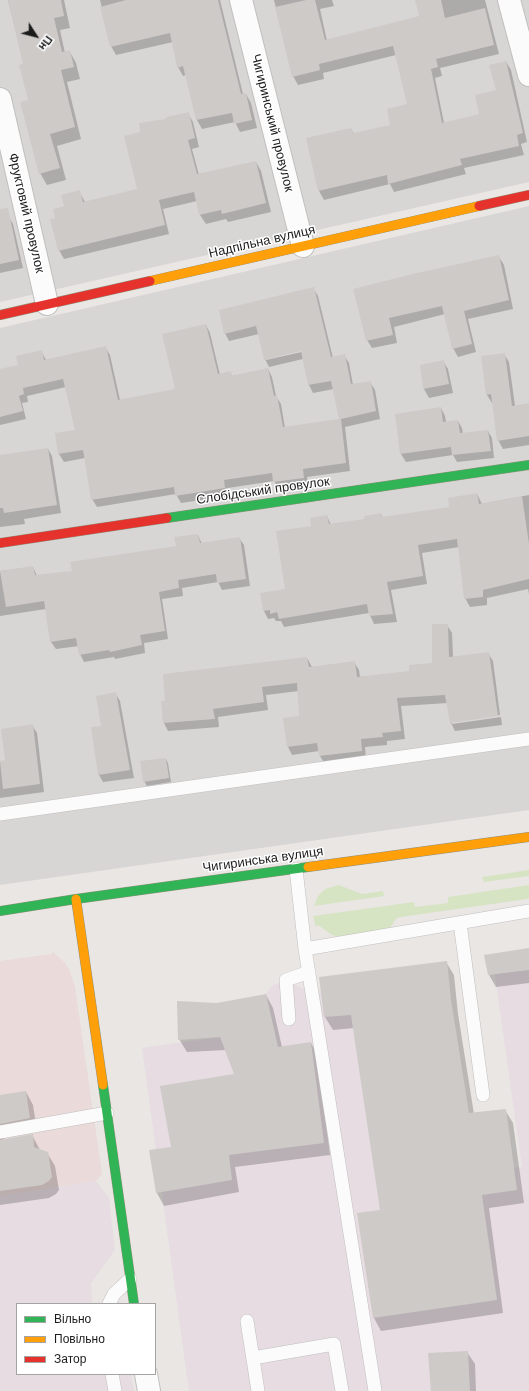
<!DOCTYPE html>
<meta charset="utf-8">
<style>
body{margin:0}
#map{position:relative;width:529px;height:1391px;overflow:hidden;background:#e9e6e3;font-family:Arial,sans-serif}
canvas{display:block}
.legend{position:absolute;left:16px;top:1303px;width:140px;height:72px;box-sizing:border-box;background:#fff;border:1px solid #a4a4a4;margin:0;padding:5px 7px;list-style:none;font-size:12px;color:#1b1b1b}
.legend li{display:flex;align-items:center;gap:8px;height:20px}
.legend b{width:20px;border:1px solid #a4a4a4}
.north{position:absolute;left:16px;top:16px;width:40px;height:40px;-webkit-text-stroke:3px #fff;paint-order:stroke;rotate:126deg;font-size:11px;font-weight:700;line-height:16px;text-align:center;color:#1b1b1b}
.north::after{content:'';display:block;margin:auto;width:14px;height:18px;background:#1b1b1b;clip-path:polygon(50% 0,100% 100%,50% 72%,0 100%)}
</style>
<div id="map">
<canvas width="529" height="1391"></canvas>
<ul class="legend">
<li><b style="height:5px;background:#30b455"></b>Вільно</li>
<li><b style="height:5px;background:#ff9f0a"></b>Повільно</li>
<li><b style="height:5px;background:#e5322d"></b>Затор</li>
</ul>
<div class="north">Пн</div>
</div>
<script>
const ctx = document.querySelector('canvas').getContext('2d');
ctx.lineJoin = 'round';
function fillPath(path, color) { ctx.fillStyle = color; ctx.fill(path, 'evenodd'); }
const shape = rows => new Path2D(rows.map(r => 'M' + r).join(''));
function stroke(path, color, width, dash) { ctx.strokeStyle = color; ctx.lineWidth = width; ctx.lineCap = dash ? 'butt' : 'round'; ctx.setLineDash(dash || []); ctx.stroke(path); }
function drawText(font, color, halo, rows, align = 'center') {
  ctx.font = font + ' Arial,sans-serif'; ctx.lineWidth = 3; ctx.setLineDash([]); ctx.textBaseline = 'middle'; ctx.strokeStyle = halo; ctx.fillStyle = color; for (const [text, x, y, turn = 0] of rows) {
    ctx.save(); ctx.translate(x, y); ctx.rotate((+turn || 0) * Math.PI / 180); ctx.textAlign = isNaN(turn) ? turn : align; if (halo) ctx.strokeText(text, 0, 0); ctx.fillText(text, 0, 0); ctx.restore();
  }
}
fillPath(shape([
 [0,0,529,0,529,182,0,302],
 [529,206,529,810,0,885,0,328]
]), '#d8d6d5');
fillPath(shape([
 [53,952,64,962,69,969,75,987,102,1174,96,1181,0,1196,0,961,52,954]
]), '#eadad9');
fillPath(shape([
 [529,948,529,1391,189,1391,142,1048,220,1037,275,1034,266,994,272,986,286,980,302,988,332,994,358,991,488,1170,522,1167,492,955],
 [96,1181,109,1198,115,1250,91,1283,92,1303,120,1302,121,1304,17,1304,17,1374,131,1374,134,1391,0,1391,0,1196]
]), '#e6dce2');
fillPath(shape([
 [529,870,529,876,484,882,482,877],
 [339,885,362,894,383,891,384,896,314,906,318,896,325,889],
 [529,885,529,898,527,899,401,917,397,918,389,929,340,937,332,935,318,925,316,927,313,916,414,902,415,907,448,903,448,897]
]), '#d7e4c4');
fillPath(shape([
 [8,0,64,0,70,28,60,30,65,53,70,52,76,63,80,79,67,82,81,139,57,146,66,180,47,185,40,173,24,64],
 [100,0,220,0,243,94,246,94,251,103,257,128,240,132,235,122,202,129,197,120,186,75,183,76,178,67,173,42,116,55,111,46],
 [274,0,332,0,334,6,320,9,327,41,420,17,420,0,485,0,499,54,440,68,442,76,435,78,444,123,480,115,497,91,506,62,511,70,527,142,521,144,524,155,464,168,466,174,394,192,390,184,324,200,319,191,351,129,354,134,392,126,408,105,396,55,323,73,324,79,298,85,293,76],
 [188,113,193,122,199,147,192,149,199,175,256,162,261,171,271,212,228,222,226,219,206,224,200,215,197,201,163,209,169,234,64,259,59,250,56,219,65,207,79,191,85,202,138,190,141,133,168,120],
 [9,217,13,224,23,268,0,273,0,219],
 [499,257,504,265,513,309,468,319,476,352,458,357,453,348,445,314,394,327,397,343,372,348,367,340,355,290],
 [313,288,318,296,333,358,344,355,349,363,353,385,370,382,375,390,380,419,345,427,350,471,307,477,308,485,279,489,274,481,228,488,229,496,181,503,176,494,97,507,92,499,85,458,64,462,59,454,56,434,77,431,66,387,27,396,28,402,22,403,26,419,0,425,0,370,19,366,41,351,46,360,105,347,110,355,120,400,176,390,206,325,210,333,220,375,230,372,232,376,268,369,272,377,276,396,281,404,285,428,341,420,334,389,313,393,309,385,303,359,269,367,265,359,259,334,229,341,225,333],
 [305,349,306,351,266,360,266,358],
 [504,354,509,362,515,406,529,404,529,445,503,449,498,440,493,403,492,403,487,395],
 [443,361,448,369,453,393,429,398,424,389,421,366],
 [441,408,445,416,446,422,458,421,462,428,463,434,488,431,492,438,494,458,457,462,453,455,406,462,401,454,396,415],
 [48,449,52,456,61,513,24,519,25,524,0,527,0,456],
 [477,494,482,504,529,495,529,594,528,589,487,598,487,605,470,607,465,598,459,547,422,553,427,584,391,590,397,622,374,624,369,613,284,627,281,621,276,621,274,618,268,619,264,611,261,594,286,590,312,526,327,516,331,525,365,520,381,514,383,518,450,508],
 [198,535,202,544,239,538,244,545,250,586,222,590,218,582,182,588,183,596,162,599,168,639,144,643,145,653,115,659,114,657,84,662,80,654,79,646,56,649,51,642,46,609,0,616,0,571,33,567,37,576,73,572,177,547],
 [447,625,452,633,453,657,488,653,493,661,500,715,452,722,452,724,501,717,502,725,455,731,451,723,448,703,401,706,405,739,387,741,387,745,365,747,366,759,325,764,320,756,319,751,292,755,288,747,300,717,299,691,266,695,268,710,218,717,219,727,168,731,164,723,162,702,307,658,312,667,354,662,359,670,360,677,410,672,433,664],
 [115,693,120,701,134,778,103,782,99,775,103,727],
 [32,725,37,733,44,792,0,798,0,762,6,761],
 [166,759,168,763,171,782,147,786,144,781],
 [529,950,529,983,496,987,489,975],
 [446,962,454,975,458,1014,474,1114,505,1110,513,1123,524,1203,489,1208,503,1313,381,1331,374,1318,381,1211,354,1028,333,1030,325,1017,320,978],
 [266,995,273,1008,282,1047,311,1043,318,1056,330,1155,235,1167,239,1192,164,1206,157,1193,150,1151,172,1148,236,1075,226,1050,187,1052,179,1039,217,1004],
 [26,1092,33,1105,37,1131,6,1137,1,1141,32,1135,40,1150,47,1153,55,1166,59,1190,56,1194,49,1198,0,1205,0,1096],
 [467,1352,475,1364,476,1391,432,1391]
]), '#0003');
fillPath(shape([
 [8,0,61,0,64,16,54,18,62,52,70,50,74,67,61,70,75,127,50,134,60,168,39,174,20,102,28,100,19,65,23,64],
 [126,0,218,0,241,94,246,93,252,120,234,124,232,113,196,120,183,66,177,68,170,33,110,47,100,7],
 [306,0,315,0,325,40,419,16,415,0,441,0,445,18,485,8,494,45,436,59,438,67,431,69,442,123,479,114,475,95,496,90,489,65,506,61,523,133,517,135,519,146,460,159,462,165,388,184,387,175,318,191,306,138,351,128,353,133,390,125,387,109,407,104,393,46,319,64,320,70,292,77,275,7],
 [189,112,195,138,188,140,197,174,256,161,266,203,222,214,221,210,199,215,194,192,159,200,165,225,58,251,50,219,55,218,53,209,64,206,61,195,80,190,83,202,137,189,124,136,140,132,139,123,166,119,166,117],
 [8,208,19,260,0,264,0,209],
 [499,255,509,300,464,311,472,344,452,349,442,306,389,318,393,335,366,341,353,289,417,273],
 [314,287,331,357,345,354,351,384,371,381,376,411,341,419,346,463,303,469,304,478,273,482,272,473,224,480,225,488,175,496,174,487,91,500,83,450,58,454,55,433,75,430,63,379,23,388,24,394,19,396,23,411,0,417,0,369,18,365,16,356,42,350,44,360,106,346,118,400,175,389,162,334,206,324,218,374,231,371,232,376,268,368,274,396,277,395,283,427,339,419,331,381,308,385,301,351,264,360,256,326,224,334,219,310],
 [505,353,512,406,529,403,529,436,497,441,491,394,486,395,481,356],
 [444,360,449,384,423,389,420,365],
 [441,407,443,422,458,420,460,433,488,430,491,451,452,455,451,447,400,454,395,414],
 [48,448,57,505,4,513,3,508,0,508,0,455],
 [477,493,479,504,522,496,529,544,529,579,483,590,483,597,464,599,457,539,418,545,423,576,387,582,393,614,369,616,367,604,279,619,277,612,270,614,270,610,263,611,260,593,285,589,276,531,311,526,310,518,327,515,329,524,364,519,364,516,381,513,382,517,449,507,448,498],
 [198,534,200,543,240,537,246,579,217,583,216,574,178,580,179,588,159,592,165,631,140,635,142,645,110,652,109,650,79,655,76,638,50,642,44,601,6,607,0,571,33,566,35,575,72,571,70,562,176,546,174,537],
 [432,624,448,624,449,657,489,652,498,716,450,723,445,695,397,698,401,731,382,733,383,737,361,739,362,751,319,756,317,743,287,747,283,718,299,716,297,683,262,687,264,702,213,709,215,719,163,723,161,701,165,701,163,674,307,657,309,667,355,661,357,677,409,671,409,665,432,663],
 [116,692,130,770,98,775,91,727,101,726,96,696],
 [33,724,40,784,3,789,0,761,5,760,1,729],
 [166,758,169,778,143,782,140,761],
 [529,948,529,970,488,975,484,955],
 [447,961,451,1000,469,1113,506,1109,517,1190,482,1195,497,1300,373,1318,357,1213,380,1210,351,1015,324,1017,319,977],
 [266,994,278,1047,311,1042,324,1143,229,1155,232,1180,156,1193,149,1150,171,1147,160,1086,234,1074,220,1037,178,1040,177,1001,217,1003],
 [26,1091,30,1118,0,1124,0,1095],
 [33,1134,34,1147,48,1152,52,1177,49,1181,42,1185,0,1191,0,1140],
 [468,1351,470,1391,431,1391,428,1353]
]), '#cecac8');
const lane = shape([
 [0,814,529,739],
 [296,869,305,949,375,1391],
 [460,923,483,1095],
 [305,949,529,911],
 [289,1019,286,980,309,972],
 [0,1132,107,1113],
 [109,1304,114,1294,130,1279],
 [247,1321,258,1391],
 [253,1358,334,1344,342,1391],
 [112,1374,115,1391]
]);
const street = shape([
 [241,0,303,246],
 [509,0,529,75],
 [0,99,47,304],
 [146,1374,149,1391]
]);
const fast = shape([
 [167,518,529,465],
 [0,911,76,899,308,867],
 [103,1085,134,1304]
]);
const slow = shape([
 [150,281,479,206],
 [308,867,529,837],
 [76,899,103,1085]
]);
const jam = shape([
 [479,206,529,195],
 [0,315,150,281],
 [0,543,167,518]
]);
stroke(lane, '#c0bfbe', 14);
stroke(street, '#c0bfbe', 24);
stroke(fast, '#90907d', 10);
stroke(slow, '#90907d', 10);
stroke(jam, '#90907d', 10);
stroke(lane, '#fcfbfb', 13);
stroke(street, '#fcfbfb', 22);
stroke(fast, '#30b455', 9);
stroke(slow, '#ff9f0a', 9);
stroke(jam, '#e5322d', 9);
drawText('13px', '#1b1b1b', '#fff', [
 ["Чигиринський провулок",272,123,76],
 ["Фруктовий провулок",26,213,77],
 ["Надпільна вулиця",262,242,-13],
 ["Слобідський провулок",263,491,-8],
 ["Чигиринська вулиця",263,860,-8]
]);
</script>
